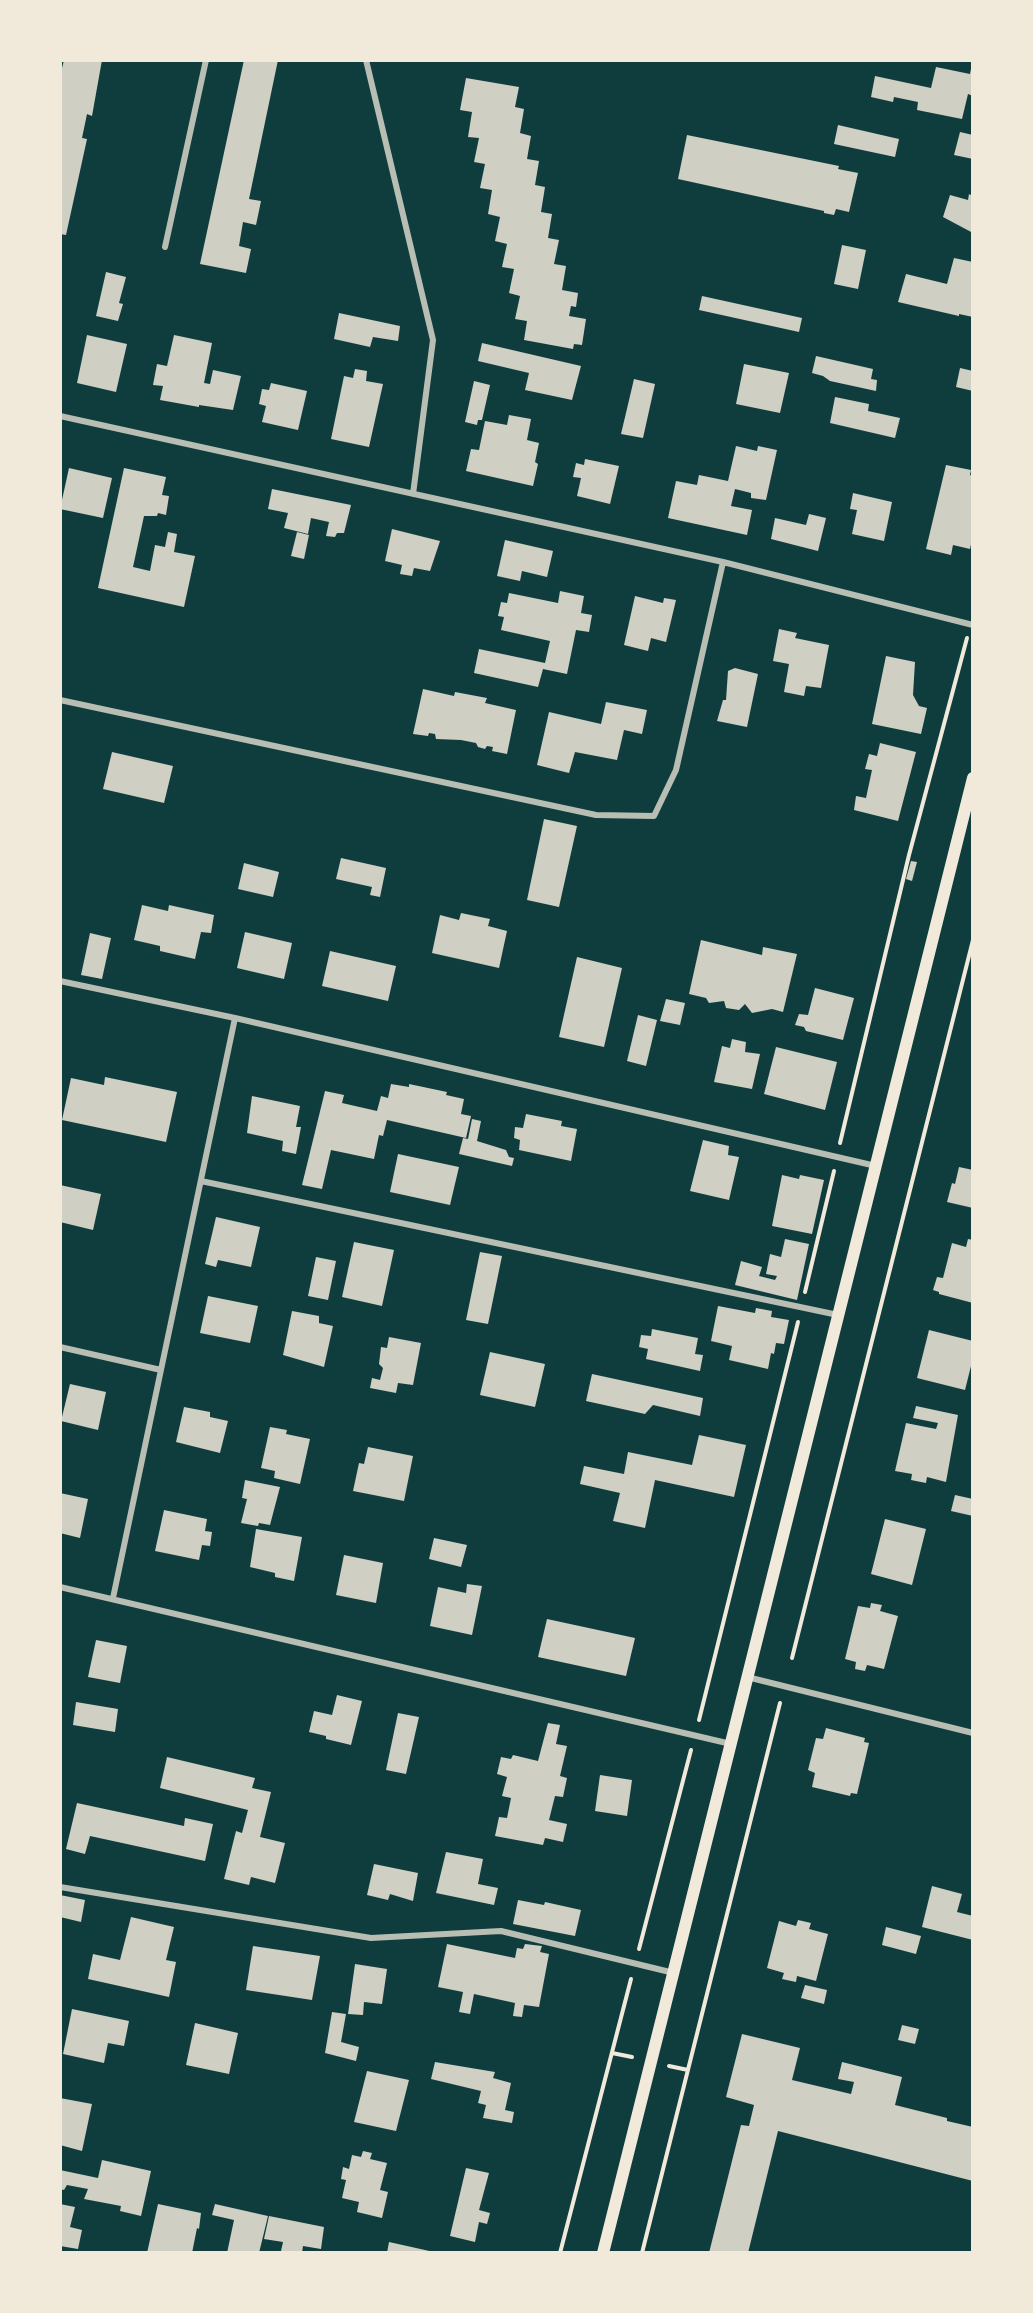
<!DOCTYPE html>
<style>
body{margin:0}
#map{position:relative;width:1033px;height:2313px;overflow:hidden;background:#0f3d3e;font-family:Commissioner,sans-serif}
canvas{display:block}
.frame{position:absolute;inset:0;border:62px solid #f1e9da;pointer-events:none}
</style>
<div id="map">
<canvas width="1033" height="2313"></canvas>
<div class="frame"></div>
</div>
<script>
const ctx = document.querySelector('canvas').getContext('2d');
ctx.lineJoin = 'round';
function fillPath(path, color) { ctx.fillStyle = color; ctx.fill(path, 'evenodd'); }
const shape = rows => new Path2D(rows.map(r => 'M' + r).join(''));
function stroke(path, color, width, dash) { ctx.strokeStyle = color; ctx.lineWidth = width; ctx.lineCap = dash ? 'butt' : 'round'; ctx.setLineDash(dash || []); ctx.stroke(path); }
fillPath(shape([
 [64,60,102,60,92,116,87,114,82,138,87,139,66,235,60,234,60,76],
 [244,60,278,60,249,199,261,201,256,225,243,222,239,246,251,249,246,273,200,264],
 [936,67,970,74,971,69,973,69,973,96,968,94,962,119,917,110,918,102,894,97,893,102,871,97,875,76,931,88],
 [466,78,519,87,515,107,524,109,520,133,531,136,527,159,539,161,535,185,545,187,541,212,552,214,548,238,559,240,554,264,566,266,562,290,578,293,576,307,571,306,569,316,586,319,582,345,574,344,573,349,524,340,527,321,515,319,520,296,509,293,514,269,502,267,507,244,495,241,500,217,488,214,492,190,480,188,485,164,474,162,479,138,468,137,472,112,460,110],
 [838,125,899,139,895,157,834,144],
 [960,132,973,135,973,159,954,155],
 [687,135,839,166,838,169,858,173,849,212,836,209,834,215,824,213,824,211,678,179],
 [969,194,973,196,973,233,943,217,950,195,968,200],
 [842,245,866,250,858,289,834,284],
 [954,258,973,262,973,317,959,314,959,316,898,302,906,274,947,284],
 [106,272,126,277,119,303,123,304,118,321,96,316],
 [702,296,802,318,799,332,699,310],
 [339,313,400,326,398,341,373,337,370,347,334,339],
 [87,335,127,344,116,392,77,383],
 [174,335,212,343,204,383,210,384,213,370,241,376,233,410,199,405,199,407,160,400,163,386,153,385,157,364,167,366],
 [482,343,581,366,572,400,525,390,529,373,478,361],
 [816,356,873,369,871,379,877,380,876,391,830,381,823,376,812,373],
 [744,364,789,373,780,413,736,404],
 [960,368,973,371,973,391,956,387],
 [355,369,367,371,366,381,383,384,369,447,331,439,344,376,353,378],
 [634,379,655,384,643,438,621,434],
 [474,381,490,385,482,420,478,420,477,425,465,422],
 [271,383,307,391,298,430,262,422,266,406,259,404,262,389,269,390],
 [835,397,869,404,868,411,900,418,895,438,830,423],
 [509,415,531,419,527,440,539,443,535,462,538,464,533,486,466,471,471,449,479,450,485,421,507,425],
 [736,446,757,451,758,446,777,450,766,500,751,498,751,493,735,489,731,506,752,510,747,535,668,518,676,481,697,485,699,475,728,481],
 [585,459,619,466,610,504,577,496,581,478,573,477,576,463,584,465],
 [946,465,971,470,970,475,973,476,973,535,970,549,953,545,951,555,926,549],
 [69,468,112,478,103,518,60,509],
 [124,468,166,477,162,495,169,496,166,515,158,513,157,516,144,516,133,567,150,571,155,545,165,547,168,532,177,534,174,552,195,556,184,607,98,588],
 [272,489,351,505,344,533,337,533,335,537,326,536,329,522,311,518,308,534,284,528,288,513,268,509],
 [853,493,892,502,884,541,852,534,857,510,850,509],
 [809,514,826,518,818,551,771,539,775,518,806,525],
 [392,529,440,541,430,571,414,568,412,576,400,574,402,565,385,561],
 [297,532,309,535,304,559,291,556],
 [505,540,553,551,547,577,522,571,520,581,497,576],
 [560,591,584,596,581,613,592,615,589,632,576,630,567,674,543,669,538,687,474,673,479,649,545,663,550,641,501,630,504,617,498,616,501,602,507,603,509,593,558,603],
 [635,596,663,603,664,598,676,600,666,642,651,638,648,651,624,645],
 [779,629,797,633,795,638,829,645,821,688,806,686,804,696,784,692,789,664,773,661],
 [886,656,915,662,913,695,919,706,927,708,921,734,872,724],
 [735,668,758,674,747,727,717,721,723,700,726,700,728,671],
 [423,689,454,696,455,692,487,698,485,703,516,710,507,754,492,751,493,747,487,746,485,749,478,747,476,743,461,740,436,739,435,734,429,733,428,736,413,734],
 [606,702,647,710,642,734,624,730,617,760,575,752,569,773,537,765,549,712,601,724],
 [880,743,916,752,898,821,854,810,856,796,866,798,872,770,865,769,869,754,877,756],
 [112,752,173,766,164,803,103,789],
 [544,819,577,826,559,907,527,900],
 [341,858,386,868,380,897,370,895,372,887,336,879],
 [911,861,917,862,912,881,906,879],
 [244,863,279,872,273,897,238,889],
 [142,905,168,911,169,905,214,915,211,933,201,932,195,959,160,951,160,946,134,940],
 [461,913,490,919,488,926,507,931,499,968,432,953,440,915,459,920],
 [245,932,292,943,284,979,237,968],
 [90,933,111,938,102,979,81,975],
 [701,940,762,955,763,947,797,954,783,1012,772,1009,752,1013,745,1004,739,1010,726,1008,724,1001,709,1003,706,998,689,994],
 [330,951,396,966,388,1001,322,986],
 [577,957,622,968,604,1047,559,1037],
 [815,988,854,998,843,1040,806,1031,804,1027,795,1025,799,1014,808,1015],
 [666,999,685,1003,680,1025,660,1021],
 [638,1015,657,1020,646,1066,627,1061],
 [732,1039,746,1042,745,1052,760,1054,752,1089,714,1082,722,1046,730,1048],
 [776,1047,837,1062,825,1110,764,1094],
 [105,1077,177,1092,166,1142,62,1120,71,1078,104,1085],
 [391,1084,409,1087,409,1084,447,1092,446,1095,464,1099,461,1114,471,1116,466,1138,387,1120,383,1136,379,1135,374,1159,331,1150,322,1189,302,1185,325,1091,344,1095,342,1103,377,1111,381,1096,388,1098],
 [252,1096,300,1106,296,1127,301,1127,296,1154,282,1151,283,1141,247,1133],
 [526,1114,562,1121,561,1126,577,1129,571,1161,519,1150,520,1140,514,1138,515,1127,523,1128],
 [472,1119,481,1121,477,1141,506,1150,509,1157,514,1158,512,1166,459,1154,463,1138,468,1139],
 [703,1140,729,1146,728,1155,739,1157,729,1200,690,1191],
 [398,1154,459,1167,450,1205,390,1192],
 [959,1167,973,1170,973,1208,947,1202,952,1183,955,1184],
 [782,1175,799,1179,800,1175,824,1180,812,1234,772,1226],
 [60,1185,101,1194,93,1230,60,1222],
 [216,1217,260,1227,251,1267,218,1260,216,1267,205,1264],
 [785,1239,809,1244,797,1300,735,1285,741,1261,762,1267,759,1276,775,1280,777,1276,766,1274,770,1254,781,1257],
 [968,1239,973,1240,973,1303,939,1294,939,1292,933,1290,937,1277,943,1278,952,1243,966,1247],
 [354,1242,394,1250,382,1306,342,1297],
 [480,1252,502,1256,488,1324,466,1320],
 [316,1257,336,1261,328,1300,308,1296],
 [208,1296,258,1306,250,1343,200,1333],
 [718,1306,755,1313,756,1308,772,1311,771,1317,789,1320,784,1344,776,1343,774,1354,771,1353,768,1369,729,1360,732,1346,711,1341],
 [292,1311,319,1316,319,1323,333,1326,324,1367,283,1355],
 [652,1329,698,1338,695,1354,703,1355,700,1371,646,1359,648,1349,639,1347,641,1335,651,1336],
 [929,1330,973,1341,973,1366,971,1366,965,1390,917,1378],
 [389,1337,421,1343,413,1385,398,1383,396,1393,370,1388,372,1378,380,1380,383,1368,379,1364,381,1347,387,1348],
 [490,1352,545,1364,535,1407,480,1395],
 [592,1374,703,1398,700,1416,653,1405,645,1414,586,1401],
 [70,1384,106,1392,98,1430,61,1421],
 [916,1406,958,1415,946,1482,927,1477,926,1483,911,1480,912,1474,895,1471,906,1423,936,1429,938,1423,913,1418],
 [184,1407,210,1412,210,1417,228,1421,220,1453,176,1442],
 [270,1427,287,1430,286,1434,310,1439,300,1484,274,1478,275,1471,261,1468],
 [699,1435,746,1445,734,1497,655,1480,645,1528,613,1521,620,1493,580,1484,584,1466,624,1474,628,1452,692,1465],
 [368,1447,413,1456,404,1501,353,1491,359,1463,364,1464],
 [245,1480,280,1487,270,1525,259,1523,258,1526,241,1523,247,1499,242,1498],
 [60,1493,88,1499,80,1538,60,1533],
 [955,1495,973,1499,973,1516,951,1511],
 [164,1510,207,1519,205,1531,212,1532,210,1546,202,1545,199,1560,155,1551],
 [885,1519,926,1529,912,1585,871,1574],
 [256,1529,302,1537,294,1581,275,1577,275,1573,250,1567],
 [434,1538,467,1545,461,1567,429,1559],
 [344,1555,383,1563,376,1603,336,1595],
 [467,1584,482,1586,472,1635,430,1626,438,1587,466,1593],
 [871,1603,882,1605,880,1611,898,1616,884,1669,867,1665,865,1671,855,1669,856,1662,845,1659,858,1606,870,1608],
 [547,1619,635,1638,626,1676,538,1657],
 [96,1640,127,1646,120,1683,88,1677],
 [337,1695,362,1701,351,1745,326,1739,326,1736,309,1732,314,1711,332,1715],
 [76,1702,118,1709,115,1732,73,1725],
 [398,1713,419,1717,406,1774,386,1770],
 [548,1723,560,1725,556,1744,567,1746,560,1776,567,1778,563,1797,555,1796,549,1820,567,1824,563,1842,545,1838,543,1845,495,1836,499,1817,507,1818,511,1798,502,1796,507,1777,497,1774,501,1757,511,1759,513,1755,538,1761],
 [826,1728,865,1738,864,1742,869,1743,857,1794,851,1793,850,1796,812,1787,815,1773,808,1770,816,1738,823,1739],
 [167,1757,255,1778,252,1788,271,1792,260,1837,285,1843,275,1883,251,1877,249,1885,224,1879,236,1831,242,1833,248,1810,160,1788],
 [600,1775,632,1780,627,1816,595,1811],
 [77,1803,184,1826,185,1818,213,1824,205,1861,90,1836,85,1854,66,1849],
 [446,1852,483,1859,478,1884,498,1888,494,1905,436,1893],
 [374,1864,418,1873,413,1901,390,1894,388,1900,367,1895],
 [932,1886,962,1894,957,1912,973,1916,973,1940,922,1927],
 [60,1895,85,1900,81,1922,60,1917],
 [518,1900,544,1905,545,1902,581,1910,575,1936,513,1924],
 [131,1917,174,1927,166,1960,176,1962,169,1997,88,1979,93,1954,120,1960],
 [798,1920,811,1923,809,1929,828,1934,816,1981,797,1976,796,1982,782,1979,784,1973,767,1968,779,1921,796,1926],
 [886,1927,921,1936,916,1954,882,1945],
 [447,1944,515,1958,517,1948,523,1949,525,1944,542,1946,540,1952,549,1954,539,2007,524,2005,522,2017,513,2016,515,2003,474,1994,470,2014,459,2012,463,1992,438,1987],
 [253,1946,320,1956,312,2000,246,1990],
 [355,1964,387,1969,382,2004,364,2002,363,2015,348,2014],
 [805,1985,827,1990,824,2004,801,1998],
 [72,2009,129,2021,124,2046,108,2043,104,2063,63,2054],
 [332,2012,346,2014,341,2042,359,2047,356,2061,325,2053],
 [195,2023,238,2033,229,2074,186,2065],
 [902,2025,919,2029,915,2044,898,2040],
 [742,2034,800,2048,792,2080,851,2094,854,2082,838,2079,842,2062,902,2077,895,2105,947,2118,947,2121,973,2127,973,2181,778,2131,748,2253,709,2253,741,2125,749,2126,754,2105,726,2097],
 [435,2062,495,2072,493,2078,511,2083,505,2110,514,2112,512,2123,483,2118,486,2105,478,2103,481,2091,431,2079],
 [367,2071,409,2080,396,2131,354,2122],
 [60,2098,92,2104,82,2151,60,2145],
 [363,2151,372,2153,370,2159,387,2163,380,2190,388,2192,382,2218,357,2212,359,2202,342,2198,346,2180,341,2179,343,2167,349,2169,352,2155,361,2157],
 [102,2160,151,2171,141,2216,120,2211,121,2206,84,2199,88,2189,67,2185,64,2190,60,2189,60,2170,98,2178],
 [466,2168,489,2173,479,2210,490,2213,487,2224,479,2222,475,2242,450,2236],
 [60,2204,75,2207,70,2227,82,2230,78,2249,60,2246],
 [158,2204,201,2213,199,2229,197,2228,192,2253,147,2253],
 [215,2204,268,2216,259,2253,227,2253,234,2220,212,2215],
 [269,2216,324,2227,321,2249,303,2246,302,2253,281,2251,283,2242,264,2239],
 [389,2242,434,2252,434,2253,387,2253]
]), '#cfcfc3');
stroke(shape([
 [840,1143,909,855,967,638],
 [805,1292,834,1171],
 [792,1658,973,940],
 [699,1720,798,1322],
 [639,1949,691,1750],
 [612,2053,632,2057],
 [669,2066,688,2070],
 [560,2253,631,1979],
 [642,2253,780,1703]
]), '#f1e9da', 4);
stroke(shape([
 [366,60,433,340,413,494],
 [165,247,206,60],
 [60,416,723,562,973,625],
 [60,700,596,815,654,816,676,770,723,562],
 [60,981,235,1018,876,1166],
 [201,1181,838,1315],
 [60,1347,161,1370],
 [60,1587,731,1744],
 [113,1598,235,1018],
 [747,1677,973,1733],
 [60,1887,371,1938,501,1931,674,1973]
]), '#b8beb3', 6);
stroke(shape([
 [603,2253,973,778]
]), '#f1e9da', 12);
</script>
